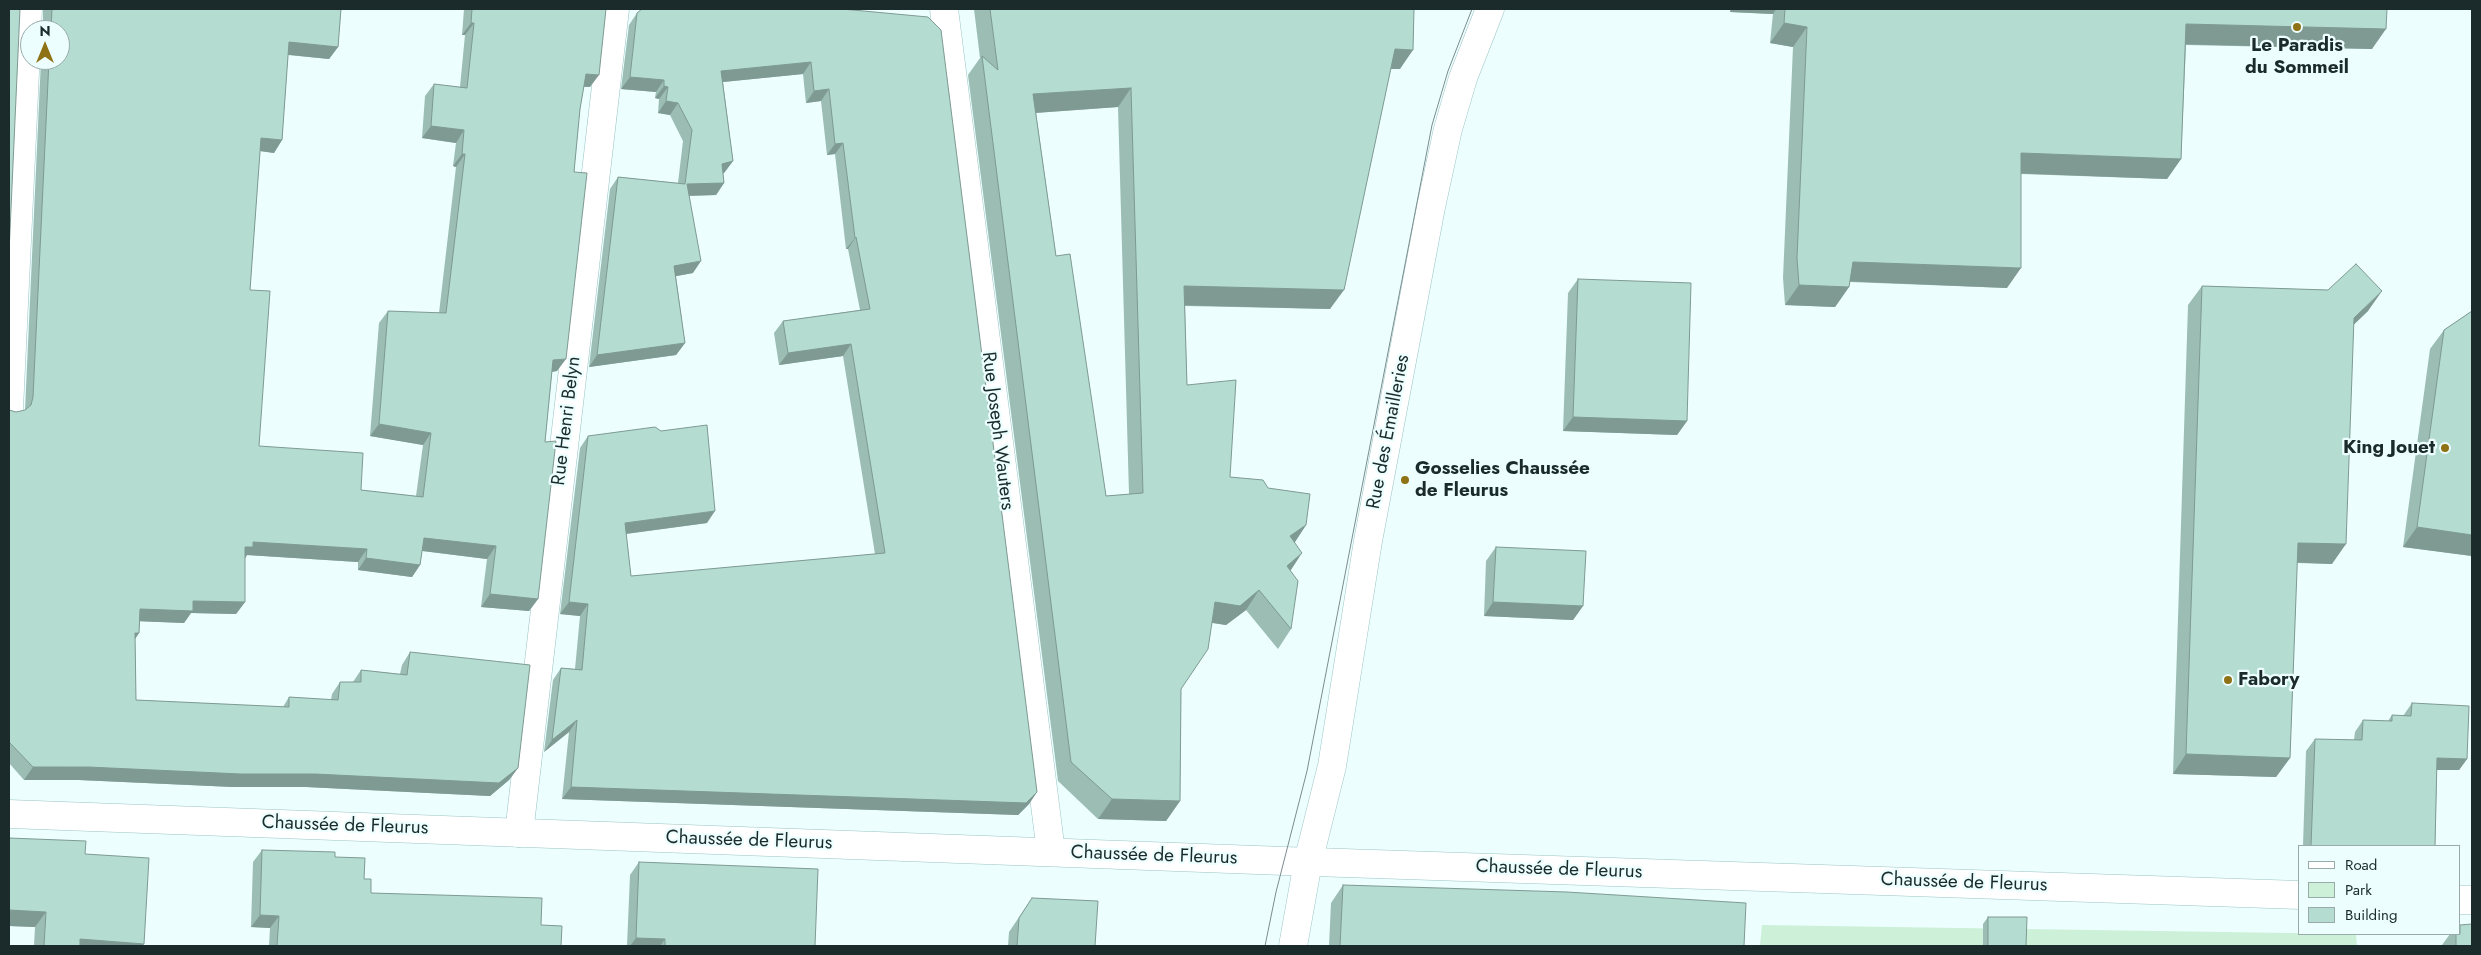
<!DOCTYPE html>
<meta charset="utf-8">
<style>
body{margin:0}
#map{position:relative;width:2481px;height:955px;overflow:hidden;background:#edfefe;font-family:Jost,sans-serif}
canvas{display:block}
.frame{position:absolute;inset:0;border:10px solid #1b2b2c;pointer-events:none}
.legend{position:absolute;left:2298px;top:845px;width:162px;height:90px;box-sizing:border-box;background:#edfefe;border:1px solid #9aa;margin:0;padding:6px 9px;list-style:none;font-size:15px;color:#1b2b2c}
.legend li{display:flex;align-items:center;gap:10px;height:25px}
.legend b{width:25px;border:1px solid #9aa}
.north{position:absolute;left:20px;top:20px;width:50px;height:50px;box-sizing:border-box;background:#edfefe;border:1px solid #9aa;border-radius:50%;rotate:0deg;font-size:14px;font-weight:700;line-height:20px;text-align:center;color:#1b2b2c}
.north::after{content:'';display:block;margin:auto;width:18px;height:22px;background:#8f7116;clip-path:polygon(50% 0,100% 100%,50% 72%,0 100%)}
</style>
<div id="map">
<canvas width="2481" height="955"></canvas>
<div class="frame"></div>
<ul class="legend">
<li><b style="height:6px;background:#fff"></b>Road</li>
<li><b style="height:14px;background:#cdf0d8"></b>Park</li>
<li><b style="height:14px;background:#b4dcd1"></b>Building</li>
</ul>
<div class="north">N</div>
</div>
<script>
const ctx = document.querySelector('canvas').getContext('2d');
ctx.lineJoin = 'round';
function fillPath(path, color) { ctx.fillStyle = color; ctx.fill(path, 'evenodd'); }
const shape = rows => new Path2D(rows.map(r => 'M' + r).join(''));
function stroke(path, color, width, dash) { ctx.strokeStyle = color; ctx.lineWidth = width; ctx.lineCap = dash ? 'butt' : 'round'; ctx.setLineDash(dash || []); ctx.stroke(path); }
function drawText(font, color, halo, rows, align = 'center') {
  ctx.font = font + ' Jost,sans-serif'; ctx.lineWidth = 4.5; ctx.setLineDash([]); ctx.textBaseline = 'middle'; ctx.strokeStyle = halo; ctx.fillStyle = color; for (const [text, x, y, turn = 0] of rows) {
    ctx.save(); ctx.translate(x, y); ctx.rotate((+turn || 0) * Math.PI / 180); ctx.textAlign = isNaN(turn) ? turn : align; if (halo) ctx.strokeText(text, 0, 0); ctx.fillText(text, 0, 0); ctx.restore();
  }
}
fillPath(shape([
 [1762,925,2356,934,2357,946,1760,946]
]), '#cdf0d8');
const street = shape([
 [944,9,1051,852],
 [9,409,28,9],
 [519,833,615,9],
 [1293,946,1308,862,1332,766,1368,541,1431,207,1448,129,1463,78,1490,9]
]);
const secondary = shape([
 [9,814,1284,861,2300,895],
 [2460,900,2472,900]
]);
stroke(street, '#9ac4c5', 29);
stroke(secondary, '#9ac4c5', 29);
stroke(street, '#fff', 28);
stroke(secondary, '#fff', 28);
stroke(shape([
 [1265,946,1276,892,1307,771,1432,125,1448,71,1472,9]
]), '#7c8c8d', 1);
fillPath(shape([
 [43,9,341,9,338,47,329,59,288,55,282,140,274,153,260,151,250,290,259,446,361,490,416,496,423,445,370,436,379,323,388,311,439,313,456,167,453,166,456,143,422,138,425,96,434,84,460,87,465,35,462,35,464,9,606,9,590,87,584,87,580,109,574,172,557,371,552,372,545,442,538,599,529,611,481,607,487,559,422,551,420,565,412,577,358,570,358,562,247,555,245,558,245,602,236,614,191,613,184,623,140,621,139,633,135,639,136,700,283,707,289,697,331,700,332,694,340,682,353,682,361,670,400,674,402,665,410,652,518,768,509,780,490,796,306,787,233,787,79,780,24,780,9,763,9,410,16,412,24,411,25,410,41,60,60,60,60,30,43,30],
 [842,9,1037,792,1029,804,1018,815,562,799,569,732,544,752,553,680,561,668,575,669,580,616,560,614,580,448,588,436,707,523,626,534,631,576,875,554,843,356,779,365,774,333,783,321,860,310,848,249,846,249,835,154,827,155,821,101,806,103,803,74,723,82,733,161,724,173,723,173,724,183,716,195,689,196,693,273,676,276,685,343,676,355,589,367,610,189,618,177,678,183,683,141,670,115,658,113,659,99,655,98,656,92,621,89,629,25,637,13],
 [974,9,1414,9,1400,69,1391,69,1330,309,1185,306,1187,385,1230,477,1268,488,1306,525,1295,542,1290,571,1291,629,1278,649,1246,610,1226,625,1212,623,1181,689,1180,801,1166,821,1098,819,1058,781,968,75,980,58],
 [1118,107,1129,494,1106,496,1056,256,1036,113],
 [1730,9,2387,9,2372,49,2186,45,2181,159,2167,179,2021,174,2007,288,1850,282,1849,287,1835,307,1785,305,1783,278,1793,47,1770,43,1773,14,1730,12],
 [1578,279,1687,421,1677,435,1563,431,1568,293],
 [2202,286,2328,290,2368,311,2353,325,2332,564,2297,563,2290,758,2276,777,2173,774,2188,305],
 [2472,311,2472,556,2403,547,2430,349,2444,330],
 [1496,547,1583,606,1573,620,1484,616,1486,561],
 [2412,703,2467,759,2459,770,2437,770,2435,846,2303,846,2306,751,2315,739,2354,740,2355,732,2363,720,2388,721,2392,715,2403,716],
 [9,838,85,854,144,944,142,946,34,946,35,927,9,926],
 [262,850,335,857,364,879,371,893,541,925,561,946,269,946,270,928,251,927,253,862],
 [639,862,815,946,627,946,630,875],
 [1343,885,1744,946,1329,946,1331,903],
 [1032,898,1095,946,1008,946,1009,932],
 [1988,917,2026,946,1983,946,1983,924],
 [2450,934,2460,934,2472,946,2442,946,2442,945]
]), '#9bbdb4');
fillPath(shape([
 [1732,9,1776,9,1773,14,1730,12],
 [471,23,474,23,465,35,462,35],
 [1784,23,1807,27,1793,47,1770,43],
 [2186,24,2386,29,2372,49,2172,44],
 [289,42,338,47,329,59,281,54],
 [1395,49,1413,50,1400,69,1381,69],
 [811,62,803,74,713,83,721,71],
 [586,74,599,75,590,87,577,86],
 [630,77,664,80,656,92,621,89],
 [664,86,668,87,659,99,655,98],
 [1131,88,1118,107,1019,114,1033,94],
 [829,89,821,101,806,103,814,91],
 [666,101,678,103,670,115,658,113],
 [431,126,464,130,456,143,422,138],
 [261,138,282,140,274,153,253,150],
 [843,143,835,154,827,155,835,144],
 [2021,153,2181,159,2167,179,2007,173],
 [462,154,465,154,456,167,453,166],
 [733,161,724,173,714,176,722,164],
 [724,183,716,195,679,196,687,184],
 [856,237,848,249,846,249,855,238],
 [701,261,693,273,666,278,674,266],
 [1853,262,2021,268,2007,288,1839,281],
 [1799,285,1849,287,1835,307,1785,305],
 [1184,286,1344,290,1330,309,1171,305],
 [2382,291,2368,311,2340,338,2354,318],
 [685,343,676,355,589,367,597,355],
 [851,344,843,356,779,365,788,353],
 [566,359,557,371,544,373,553,360],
 [1573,417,1687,421,1677,435,1563,431],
 [379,424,431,433,423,445,370,436],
 [715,511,707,523,617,535,625,523],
 [1306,525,1293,545,1290,536],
 [2417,527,2472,535,2472,556,2403,547],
 [424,538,496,546,487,559,415,550],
 [253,542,367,549,358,562,247,555,244,560,245,547],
 [2298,543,2346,544,2332,564,2284,562],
 [1302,553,1289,573,1287,566],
 [366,558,420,565,412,577,358,570],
 [1259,590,1246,610,1226,625,1201,621,1215,602],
 [490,594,538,599,529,611,481,607],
 [193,601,245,602,236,614,191,613,184,623,132,621,140,609],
 [569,602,588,604,580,616,560,614],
 [1493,602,1583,606,1573,620,1484,616],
 [135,633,139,633,131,645],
 [577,720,569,732,544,752,552,740],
 [2186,754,2290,758,2276,777,2173,774],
 [2437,758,2467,759,2459,770,2429,770],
 [33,767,518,768,509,780,490,796,306,787,233,787,79,780,24,780],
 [571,787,1037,792,1029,804,1018,815,562,799],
 [1112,799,1180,801,1166,821,1098,819],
 [9,910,46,912,35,927,9,926],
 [260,915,279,916,270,928,251,927],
 [636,938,665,939,660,946,630,946],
 [80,939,144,944,142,946,76,946]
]), '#7e9a92');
const building = shape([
 [9,9,20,9,9,253,9,9],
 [52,9,341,9,338,47,289,42,282,140,261,138,250,290,270,291,259,446,363,453,361,490,423,497,431,433,379,424,388,311,446,313,465,154,462,154,464,130,431,126,434,84,467,88,474,23,471,23,472,9,606,9,599,75,586,74,580,109,574,172,587,173,566,359,553,360,545,442,556,441,538,599,490,594,496,546,424,538,420,565,366,558,367,549,253,542,253,547,245,547,245,602,193,601,193,611,140,609,139,633,135,633,136,700,289,707,289,697,338,700,340,682,361,682,361,670,407,675,410,652,530,665,518,768,499,783,315,774,241,774,88,767,33,767,9,742,9,410,16,412,25,410,31,405,33,397,49,60,60,60,60,30,51,30,52,9],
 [642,9,842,9,928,17,941,30,1037,792,1026,803,571,787,577,720,552,740,561,668,582,670,588,604,569,602,588,436,655,427,661,431,707,425,715,511,625,523,631,576,885,553,851,344,788,353,783,321,870,309,856,237,855,238,843,143,835,144,829,89,814,91,811,62,721,71,733,161,722,164,724,183,687,184,701,261,674,266,685,343,597,355,618,177,685,184,692,130,678,103,666,101,668,87,664,86,664,80,630,77,637,13,642,9],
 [990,9,1414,9,1413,50,1395,49,1344,290,1184,286,1187,385,1236,380,1230,477,1263,480,1268,488,1310,494,1306,525,1290,536,1302,553,1287,566,1298,581,1291,629,1259,590,1240,606,1215,602,1208,649,1181,689,1180,801,1112,799,1071,762,982,56,998,70,990,9],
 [1131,88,1143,493,1106,496,1070,254,1056,256,1033,94,1131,88],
 [1785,9,2387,9,2386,29,2186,24,2181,159,2021,153,2021,268,1853,262,1849,287,1799,285,1797,258,1807,27,1784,23,1785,9],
 [2356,264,2382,291,2354,318,2346,544,2298,543,2290,758,2186,754,2202,286,2328,290,2356,264],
 [1578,279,1691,283,1687,421,1573,417,1578,279],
 [2472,311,2472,535,2417,527,2444,330,2472,311],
 [1496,547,1586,551,1583,606,1493,602,1496,547],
 [2412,703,2469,706,2467,759,2437,758,2435,846,2311,846,2315,739,2362,740,2363,720,2392,721,2392,715,2411,716,2412,703],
 [9,838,86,841,85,854,149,858,144,944,80,939,80,946,44,946,46,912,9,910,9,838],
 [262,850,335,852,335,857,365,858,364,879,371,879,371,893,542,898,541,925,562,926,561,946,277,946,279,916,260,915,262,850],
 [639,862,818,869,815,946,665,946,665,939,636,938,639,862],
 [1343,885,1567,892,1746,903,1744,946,1340,946,1343,885],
 [1032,898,1098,901,1095,946,1017,946,1019,918,1032,898],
 [1988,917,2027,917,2026,946,1988,946,1988,917],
 [2472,924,2472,946,2456,946,2456,934,2460,934,2460,925,2472,924]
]);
fillPath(building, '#b4dcd1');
stroke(building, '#7e9a92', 1);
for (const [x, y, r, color] of [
 [2297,27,5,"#8f7116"],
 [2445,448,5,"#8f7116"],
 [1405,480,5,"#8f7116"],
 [2228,680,5,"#8f7116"]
]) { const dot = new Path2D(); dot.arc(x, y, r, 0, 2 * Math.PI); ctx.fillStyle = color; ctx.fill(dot); stroke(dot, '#edfefe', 2); }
drawText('bold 19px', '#1b2b2c', '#edfefe', [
 ["Le Paradis",2297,46,"center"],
 ["du Sommeil",2297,68,"center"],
 ["King Jouet",2435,448,"right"],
 ["Gosselies Chaussée",1415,469],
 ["de Fleurus",1415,491],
 ["Fabory",2238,680]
], 'left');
drawText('19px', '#1b2b2c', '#edfefe', [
 ["Rue Henri Belyn",567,421,-83],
 ["Rue Joseph Wauters",997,431,83],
 ["Rue des Émailleries",1389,432,-79],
 ["Chaussée de Fleurus",345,826,2],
 ["Chaussée de Fleurus",749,841,2],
 ["Chaussée de Fleurus",1154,856,2],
 ["Chaussée de Fleurus",1559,870,2],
 ["Chaussée de Fleurus",1964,883,2]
]);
</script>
